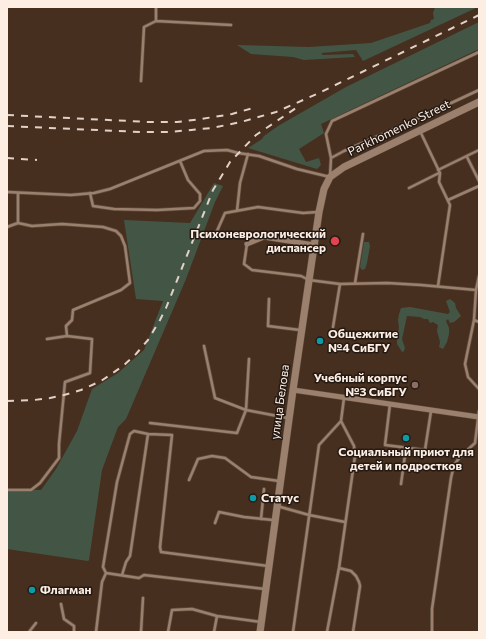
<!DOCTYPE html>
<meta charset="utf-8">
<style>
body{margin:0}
#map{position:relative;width:486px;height:639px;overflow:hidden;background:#462f1f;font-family:Commissioner,sans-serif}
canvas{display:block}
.frame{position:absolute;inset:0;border:8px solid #fdeee4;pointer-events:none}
</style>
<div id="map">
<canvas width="486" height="639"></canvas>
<div class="frame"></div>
</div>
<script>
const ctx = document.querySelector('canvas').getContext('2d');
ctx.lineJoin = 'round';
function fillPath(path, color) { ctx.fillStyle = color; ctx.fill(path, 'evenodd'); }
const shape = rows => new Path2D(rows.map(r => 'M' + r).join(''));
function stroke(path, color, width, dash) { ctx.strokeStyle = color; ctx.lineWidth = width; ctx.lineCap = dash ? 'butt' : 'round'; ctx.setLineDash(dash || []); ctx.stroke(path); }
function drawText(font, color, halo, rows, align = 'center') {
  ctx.font = font + ' Commissioner,sans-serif'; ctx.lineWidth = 3; ctx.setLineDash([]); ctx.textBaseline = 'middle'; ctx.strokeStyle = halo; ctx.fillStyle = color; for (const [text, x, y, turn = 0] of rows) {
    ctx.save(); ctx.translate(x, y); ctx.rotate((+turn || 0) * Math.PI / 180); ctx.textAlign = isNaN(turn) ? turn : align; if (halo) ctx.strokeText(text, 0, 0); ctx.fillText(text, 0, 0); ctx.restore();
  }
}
fillPath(shape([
 [435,7,478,7,363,61,356,50,321,53,323,55,353,54,355,57,304,60,293,57,251,54,237,45,309,47,371,43,430,23,431,20,434,19,433,13],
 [479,22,479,49,321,124,324,133,299,149,306,162,319,158,321,165,317,169,248,148,262,139,264,136,278,126,346,87],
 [214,183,223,186,215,202,186,279,126,419,118,427,102,470,89,560,88,561,7,549,7,489,41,490,56,469,77,431,92,389,118,373,144,350,163,301,136,299,124,220,190,223],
 [364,242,369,242,370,246,367,263,365,269,362,270,360,267],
 [450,299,455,303,456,308,461,316,454,322,450,323,448,319,446,321,449,328,449,334,447,342,443,349,439,347,440,342,437,331,438,325,433,322,430,323,428,319,424,319,420,317,407,316,402,339,405,348,404,351,402,352,397,344,397,336,399,328,398,320,399,314,401,308,410,307,448,314,450,312,446,301]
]), '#435646');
const service = shape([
 [156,21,231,25],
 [141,81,144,27,156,21,156,7],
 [420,131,440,173,439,182,450,205,438,286],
 [467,157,479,181],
 [331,158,344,151,419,118,479,90],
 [438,170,479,150],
 [409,188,439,173],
 [7,192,71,195,94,193,110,189,204,151,227,150,238,153,259,156,297,169,330,177,331,158,326,134,332,121,479,52],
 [18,193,18,223,32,226,62,224,103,227,116,231,121,236,125,246,130,283,121,290,73,310,72,320,66,326,67,336],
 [90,193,93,206,114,209,157,210,194,208,200,201,200,194,188,180,180,161],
 [448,200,479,186],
 [237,211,240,183,248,154],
 [7,227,18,223],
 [217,231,225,213,258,207,303,213,318,212],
 [247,244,244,264,252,270,301,276,309,280,340,284,387,283,421,285,476,290],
 [479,276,476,290,474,320,465,364,468,377,479,389],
 [355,283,363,234],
 [269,299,268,326,300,330],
 [474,320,479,322],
 [333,327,340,284],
 [204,346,215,398,246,410,288,418],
 [390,404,385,445,425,450,431,411],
 [150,423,237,433,246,410,249,359],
 [189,480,198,459,212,456,225,458,251,477,279,481],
 [401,484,406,448],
 [7,490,31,490,40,483,59,458,59,444,65,382,90,373,92,339,67,336,47,339],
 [277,506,309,515,345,522],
 [261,519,264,489],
 [215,523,219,512,244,517,273,520],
 [339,568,351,571,356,576,359,582,360,586,353,632],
 [106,573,103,567,117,482,130,434,134,431,148,434],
 [122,575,126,562,130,556,148,434,172,435,160,547,161,552,268,566],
 [61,604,64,619,74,626,74,632],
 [29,632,36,623],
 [96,632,102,582,106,573,139,578,144,575,265,589],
 [141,632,143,598],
 [168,632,172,610,192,609,217,616,261,622],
 [214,632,217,616],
 [293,632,319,445,341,421],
 [327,632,339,568,355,456,354,446,341,421,344,398],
 [432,632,432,609,451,478,454,465,460,457,475,443,479,411]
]);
const minor = shape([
 [247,244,264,237,314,245],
 [293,390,479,417]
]);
const secondary = shape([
 [260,632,293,390,319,212,324,189,330,177,344,167,479,102]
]);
stroke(service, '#5d4b3c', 4);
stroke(minor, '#5d4b3c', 6);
stroke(secondary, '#5d4b3c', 8);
stroke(service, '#9b806e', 2.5);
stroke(minor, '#9b806e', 5);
stroke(secondary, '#9b806e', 7);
stroke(shape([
 [7,115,149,122,177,122,201,119,232,114,253,108],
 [7,126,141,132,169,132,212,128,241,122,276,112,319,93,479,15],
 [7,158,37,160],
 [7,401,34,400,50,398,64,395,81,390,101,381,123,366,136,354,148,340,160,320,166,308,213,190,230,162,256,135,299,106]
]), '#e2d1c7', 2, [7, 7]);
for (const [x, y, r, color] of [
 [335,241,5,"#e0444e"],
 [320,341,4,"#0f9aa8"],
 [415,385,4,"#8d6e63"],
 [406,438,4,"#0f9aa8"],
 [253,498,4,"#0f9aa8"],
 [32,590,4,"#0f9aa8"]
]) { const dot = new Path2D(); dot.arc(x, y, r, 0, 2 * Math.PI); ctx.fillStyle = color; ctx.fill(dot); stroke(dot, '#241a13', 1.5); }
drawText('12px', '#fdeee4', '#241a13', [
 ["Parkhomenko Street",399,128,-26],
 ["улица Белова",280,402,-82]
]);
drawText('bold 12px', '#fdeee4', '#241a13', [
 ["Психоневрологический",326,234,"right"],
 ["диспансер",326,248,"right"],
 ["Общежитие",328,334],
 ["№4 СиБГУ",328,348],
 ["Учебный корпус",407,378,"right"],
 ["№3 СиБГУ",407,392,"right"],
 ["Социальный приют для",406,452,"center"],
 ["детей и подростков",406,466,"center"],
 ["Статус",261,498],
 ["Флагман",40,590]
], 'left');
</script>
